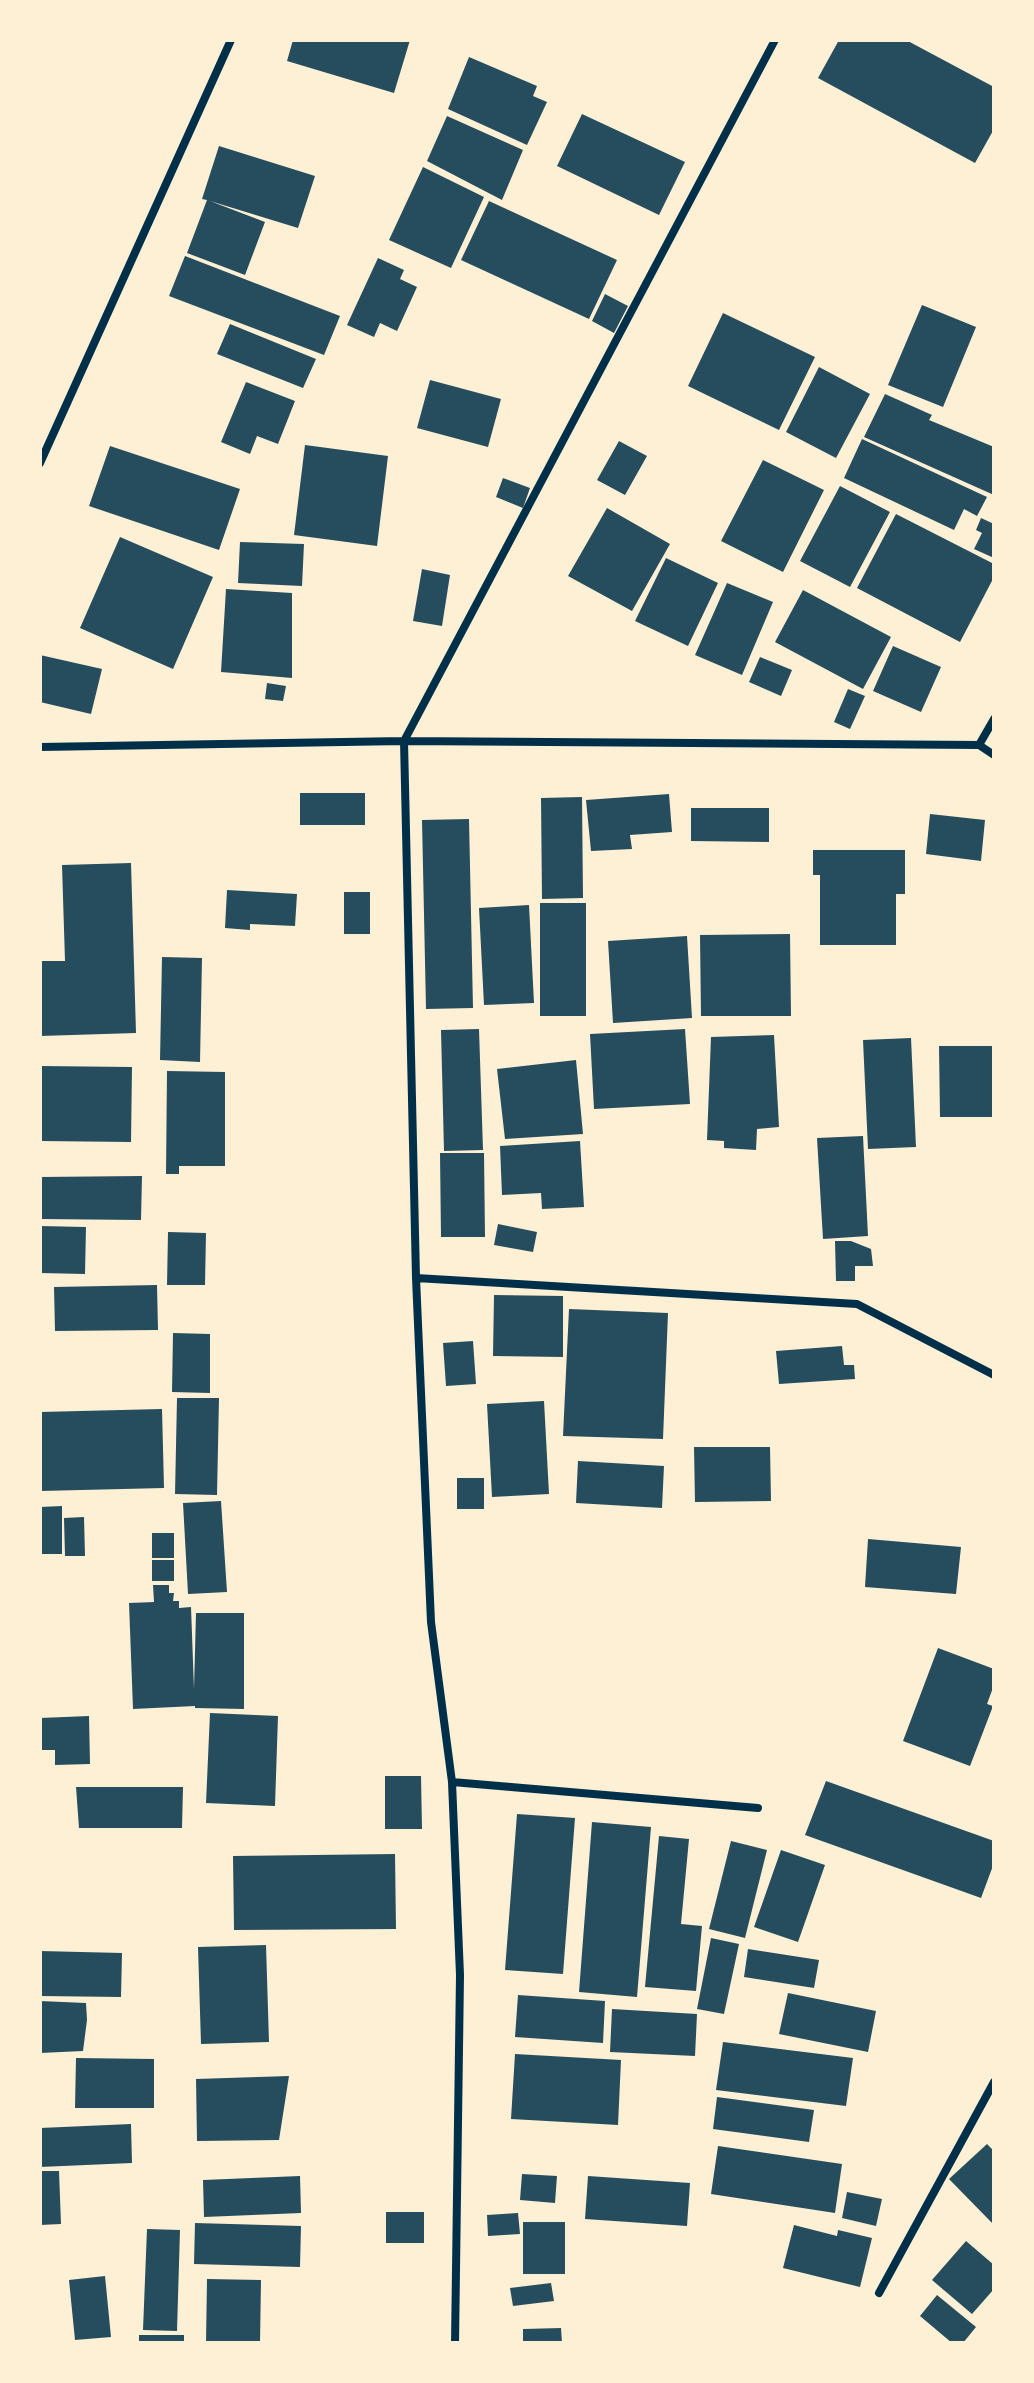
<!DOCTYPE html>
<style>
body{margin:0}
#map{position:relative;width:1034px;height:2383px;overflow:hidden;background:#fdf0d5;font-family:"Fira Sans Condensed",sans-serif}
canvas{display:block}
.frame{position:absolute;inset:0;border:42px solid #fdf0d5;pointer-events:none}
</style>
<div id="map">
<canvas width="1034" height="2383"></canvas>
<div class="frame"></div>
</div>
<script>
const ctx = document.querySelector('canvas').getContext('2d');
ctx.lineJoin = 'round';
function fillPath(path, color) { ctx.fillStyle = color; ctx.fill(path, 'evenodd'); }
const shape = rows => new Path2D(rows.map(r => 'M' + r).join(''));
function stroke(path, color, width, dash) { ctx.strokeStyle = color; ctx.lineWidth = width; ctx.lineCap = dash ? 'butt' : 'round'; ctx.setLineDash(dash || []); ctx.stroke(path); }
fillPath(shape([
 [293,40,410,40,394,93,287,61],
 [839,40,906,40,994,87,994,129,975,163,818,78],
 [469,57,537,86,533,96,547,102,527,145,448,109],
 [582,114,685,162,659,215,557,166],
 [447,116,523,150,502,200,427,161],
 [219,146,315,176,298,228,210,201,265,222,245,275,187,253,207,200,202,199],
 [423,167,484,197,451,268,389,240],
 [489,201,617,260,589,319,461,260],
 [185,256,340,316,324,355,169,296],
 [378,258,404,270,400,279,417,287,397,331,380,323,374,337,347,325],
 [605,294,628,306,614,333,592,321],
 [922,305,976,327,943,407,888,385],
 [723,313,815,357,779,430,688,386],
 [230,324,316,359,303,388,217,354],
 [819,367,870,394,836,458,786,432],
 [430,380,501,399,488,447,417,428],
 [246,382,295,401,278,444,257,436,250,454,221,442],
 [885,394,932,415,929,420,994,447,994,495,864,437],
 [862,439,987,497,977,516,964,509,954,530,844,478],
 [619,441,647,456,625,495,597,480],
 [305,445,388,456,377,546,294,535],
 [110,446,240,489,219,550,89,506],
 [763,460,824,490,783,572,721,541],
 [503,478,530,488,523,508,496,497],
 [840,486,890,512,850,587,800,561],
 [607,508,670,544,632,611,568,576],
 [896,514,994,564,994,577,960,642,857,588],
 [981,518,994,524,994,558,974,549,982,533,976,530],
 [120,537,213,577,173,669,80,628],
 [240,542,304,544,302,586,238,583],
 [666,558,718,583,688,646,635,621],
 [422,569,450,575,442,626,413,621],
 [727,583,773,602,742,675,695,655],
 [226,589,292,593,292,678,221,672],
 [803,590,891,637,863,689,775,642],
 [893,646,941,667,921,712,873,691],
 [40,655,102,669,91,714,40,702],
 [760,657,792,670,781,696,749,682],
 [267,683,286,686,283,701,265,699],
 [848,689,865,696,850,729,834,722],
 [300,793,365,793,365,825,300,825],
 [669,794,672,832,630,835,632,849,591,851,586,800],
 [582,797,583,898,542,899,541,798],
 [691,808,769,808,769,842,691,841],
 [930,814,985,820,981,861,926,854],
 [469,819,473,1008,426,1009,422,820],
 [813,850,905,850,905,894,896,894,896,945,820,945,820,875,813,875],
 [131,863,136,1033,40,1036,40,961,65,961,62,865],
 [227,890,297,894,295,926,250,924,250,930,225,928],
 [344,892,370,892,370,934,344,934],
 [540,903,586,903,586,1016,540,1016],
 [529,905,534,1003,484,1005,479,908],
 [790,934,791,1016,701,1016,700,935],
 [687,936,692,1018,613,1023,608,941],
 [162,957,202,958,200,1062,160,1060],
 [479,1029,483,1150,444,1151,441,1030],
 [685,1029,690,1104,594,1109,590,1034],
 [774,1035,779,1127,757,1129,756,1150,724,1148,724,1141,707,1140,711,1037],
 [911,1038,916,1147,868,1149,863,1040],
 [939,1046,994,1046,994,1117,940,1117],
 [576,1060,583,1134,505,1139,497,1069],
 [40,1066,132,1067,131,1142,40,1141],
 [167,1071,225,1072,225,1166,179,1166,179,1174,166,1174],
 [863,1136,868,1236,823,1239,817,1138],
 [580,1141,584,1207,542,1209,541,1193,502,1195,500,1146],
 [440,1153,484,1153,485,1237,441,1237],
 [142,1176,141,1220,40,1219,40,1177],
 [498,1224,537,1232,533,1252,494,1245],
 [40,1226,86,1227,85,1274,40,1273],
 [168,1232,206,1233,205,1285,167,1285],
 [835,1241,851,1241,871,1249,873,1266,855,1266,855,1281,836,1281],
 [157,1285,158,1330,55,1331,54,1287],
 [494,1295,563,1296,563,1357,493,1356],
 [569,1309,668,1313,663,1439,563,1436],
 [173,1333,210,1334,210,1393,172,1392],
 [473,1341,476,1384,446,1386,443,1343],
 [842,1346,844,1365,854,1365,855,1379,779,1384,776,1351],
 [177,1398,219,1398,217,1495,175,1494],
 [544,1401,549,1494,492,1497,487,1404],
 [162,1409,164,1488,40,1491,40,1412],
 [694,1447,770,1447,771,1501,695,1502],
 [578,1461,664,1466,662,1508,576,1503],
 [457,1478,484,1478,484,1509,457,1509],
 [221,1501,227,1592,188,1594,183,1503],
 [62,1506,62,1554,40,1554,40,1507],
 [84,1517,85,1556,65,1556,64,1518],
 [152,1533,174,1533,174,1558,152,1558],
 [868,1539,961,1547,956,1594,865,1587],
 [152,1560,174,1560,174,1581,152,1581],
 [153,1585,169,1585,169,1593,174,1593,173,1601,179,1601,179,1608,191,1607,194,1689,196,1613,244,1613,244,1709,195,1708,195,1706,133,1709,129,1603,154,1602],
 [938,1648,994,1669,994,1685,987,1704,993,1706,970,1766,903,1741],
 [210,1713,278,1716,275,1806,206,1803],
 [89,1716,90,1764,55,1765,55,1750,40,1750,40,1718],
 [385,1776,421,1776,422,1829,385,1829],
 [826,1781,994,1841,994,1863,981,1898,805,1835],
 [76,1787,183,1787,182,1828,79,1828],
 [517,1814,575,1818,563,1974,505,1970],
 [592,1822,651,1827,637,1997,579,1992],
 [659,1836,689,1839,681,1924,702,1926,696,1991,645,1987],
 [731,1841,767,1850,745,1938,709,1929],
 [781,1850,825,1865,798,1942,754,1927],
 [395,1854,396,1929,234,1930,233,1856],
 [711,1938,739,1944,724,2014,697,2009],
 [266,1945,269,2042,201,2044,198,1947],
 [748,1949,819,1960,814,1988,744,1977],
 [40,1951,122,1953,121,1997,40,1996],
 [788,1993,876,2011,868,2052,779,2034],
 [518,1995,605,2001,603,2043,515,2037],
 [40,2001,86,2003,87,2020,83,2051,40,2053],
 [612,2009,697,2014,695,2056,610,2052],
 [723,2042,853,2058,846,2106,716,2090],
 [515,2054,621,2060,618,2125,511,2119],
 [76,2058,154,2059,154,2108,75,2108],
 [289,2076,279,2140,197,2141,196,2079],
 [717,2097,814,2110,809,2142,713,2129],
 [131,2124,132,2163,40,2167,40,2128],
 [987,2144,994,2151,994,2225,949,2179],
 [718,2146,842,2164,835,2213,711,2194],
 [40,2171,59,2171,61,2224,40,2225],
 [522,2174,557,2176,555,2203,520,2200],
 [300,2176,301,2213,204,2217,203,2180],
 [588,2176,690,2183,687,2226,585,2219],
 [847,2192,882,2199,876,2226,842,2218],
 [386,2212,424,2212,424,2243,386,2243],
 [518,2213,520,2234,488,2236,487,2215],
 [523,2222,565,2222,565,2274,523,2274],
 [195,2223,301,2226,300,2267,194,2264],
 [794,2225,837,2236,838,2230,872,2238,860,2287,783,2268],
 [147,2229,180,2230,177,2331,143,2330],
 [966,2241,994,2265,994,2289,972,2314,932,2280],
 [105,2276,111,2337,75,2340,69,2280],
 [207,2279,261,2280,260,2343,206,2343],
 [551,2283,554,2301,513,2306,510,2288],
 [937,2295,976,2327,963,2343,952,2343,920,2316],
 [561,2328,562,2343,523,2343,523,2329],
 [139,2335,184,2335,184,2343,139,2343]
]), '#264d5e');
stroke(shape([
 [40,463,231,40],
 [979,745,994,719],
 [40,747,404,741,979,745,994,755],
 [416,1278,857,1304,994,1375],
 [452,1782,758,1808],
 [879,2293,994,2082],
 [455,2343,460,1975,452,1782,431,1622,416,1278,404,741,775,40]
]), '#003049', 8);
</script>
